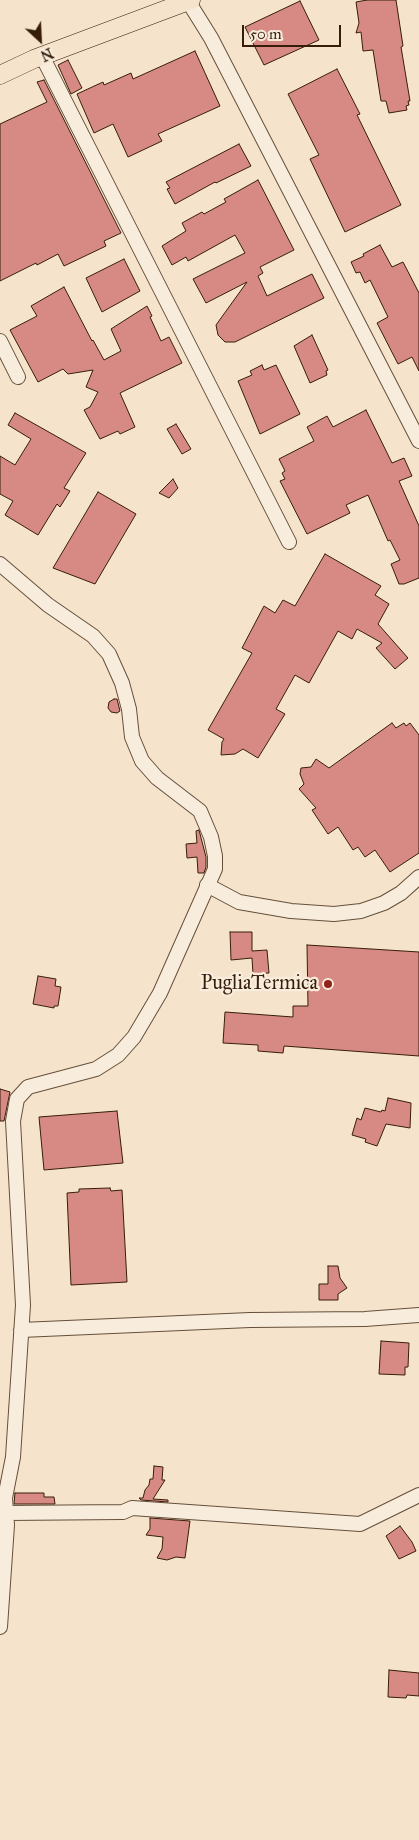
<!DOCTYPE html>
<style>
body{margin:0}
#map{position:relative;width:419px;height:1840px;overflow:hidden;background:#f5e4cb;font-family:"IM FELL Great Primer",serif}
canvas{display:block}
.north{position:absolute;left:15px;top:15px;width:50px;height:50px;-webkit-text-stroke:4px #f8eddd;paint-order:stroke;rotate:155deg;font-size:14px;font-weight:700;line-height:20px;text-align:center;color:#361d0a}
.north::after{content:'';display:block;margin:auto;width:18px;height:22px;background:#361d0a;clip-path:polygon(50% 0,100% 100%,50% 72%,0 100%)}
.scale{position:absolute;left:242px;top:25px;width:99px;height:22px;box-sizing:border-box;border:2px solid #361d0a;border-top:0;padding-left:6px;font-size:15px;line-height:18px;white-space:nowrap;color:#361d0a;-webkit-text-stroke:4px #f8eddd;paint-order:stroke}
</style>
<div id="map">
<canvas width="419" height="1840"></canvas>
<div class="north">N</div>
<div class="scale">50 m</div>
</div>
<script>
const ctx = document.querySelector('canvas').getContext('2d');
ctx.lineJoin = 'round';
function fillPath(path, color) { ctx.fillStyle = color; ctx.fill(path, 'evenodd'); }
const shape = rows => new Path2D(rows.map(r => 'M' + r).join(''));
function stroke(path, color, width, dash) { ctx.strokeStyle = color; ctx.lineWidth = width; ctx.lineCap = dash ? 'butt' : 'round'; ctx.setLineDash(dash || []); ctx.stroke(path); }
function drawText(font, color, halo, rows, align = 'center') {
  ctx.font = font + ' "IM FELL Great Primer",serif'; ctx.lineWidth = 4.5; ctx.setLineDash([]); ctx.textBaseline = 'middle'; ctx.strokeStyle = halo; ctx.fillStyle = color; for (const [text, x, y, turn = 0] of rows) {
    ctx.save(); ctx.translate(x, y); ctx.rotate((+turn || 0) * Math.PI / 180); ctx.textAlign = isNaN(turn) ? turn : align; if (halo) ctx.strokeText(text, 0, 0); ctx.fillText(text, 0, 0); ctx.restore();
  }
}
const building = shape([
 [367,0,396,0,403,46,401,47,410,101,408,101,409,105,406,106,407,110,389,113,386,101,381,101,373,50,363,51,361,32,356,33,359,23,356,2,367,0],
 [300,1,319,40,264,65,245,27,300,1],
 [195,51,220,106,158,134,162,141,128,157,113,124,94,133,77,94,103,82,104,85,131,73,133,79,195,51],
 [68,60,82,88,71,94,58,65,68,60],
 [337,69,360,114,357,115,401,205,345,232,310,159,319,155,288,94,337,69],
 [44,80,121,233,104,241,106,246,64,266,58,254,37,265,36,263,0,281,0,124,47,102,37,82,44,80],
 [239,144,251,166,216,183,215,182,175,204,167,189,170,188,166,182,239,144],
 [258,180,294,250,260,267,263,273,258,276,267,296,312,274,324,298,235,342,225,342,218,335,216,325,247,282,206,303,193,279,245,253,235,235,188,261,186,257,172,265,162,246,186,231,182,223,202,212,204,214,226,202,224,199,258,180],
 [380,245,392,267,403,262,419,293,419,371,412,357,398,364,377,323,388,317,370,280,365,283,360,272,356,273,351,262,364,256,363,254,380,245],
 [124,259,140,291,102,312,86,278,124,259],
 [64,287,92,341,93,340,104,360,121,351,111,329,147,306,152,316,150,317,161,341,169,337,182,363,120,393,135,427,120,434,118,431,100,439,84,410,90,407,98,392,86,387,93,370,68,374,63,369,38,382,10,330,37,316,31,306,64,287],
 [312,335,328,370,326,371,327,375,310,383,294,346,312,335],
 [262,365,264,370,276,365,300,414,260,434,238,381,252,375,250,371,262,365],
 [366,410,392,463,404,458,412,476,399,481,419,526,419,578,404,584,399,584,391,564,400,560,390,540,388,541,368,495,346,505,350,513,307,534,280,481,285,479,282,473,285,471,279,459,314,441,307,427,327,416,333,427,366,410],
 [15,413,86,453,64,488,70,491,60,507,57,504,38,535,5,515,13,501,0,494,0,456,15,465,31,439,8,425,15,413],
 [176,424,191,449,182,454,167,429,176,424],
 [173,479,178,488,169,498,159,493,173,479],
 [98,492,136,514,95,584,53,568,98,492],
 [325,554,381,586,375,595,389,604,378,624,408,658,395,669,376,648,382,643,357,629,352,639,338,631,309,683,295,675,276,709,285,714,258,758,243,749,235,754,221,755,222,742,224,739,208,730,252,653,242,648,264,606,275,613,283,600,295,606,325,554],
 [114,699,117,699,120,711,117,713,111,712,108,708,109,702,114,699],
 [392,723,396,728,404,723,406,726,410,723,419,735,419,853,390,872,375,850,365,857,358,847,353,850,338,827,328,834,312,810,316,808,299,789,304,784,300,774,301,768,311,767,316,759,329,768,392,723],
 [199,830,206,857,206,867,204,873,198,873,197,857,187,858,186,844,197,843,196,831,199,830],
 [230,932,252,932,252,951,267,950,269,973,253,974,252,958,231,960,230,932],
 [307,945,419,952,419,1056,284,1046,283,1053,258,1051,258,1045,223,1043,225,1012,293,1017,293,1006,308,1006,307,945],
 [38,976,56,979,55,986,61,987,58,1006,54,1006,54,1008,33,1004,38,976],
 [0,1089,10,1092,4,1121,0,1121,0,1089],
 [388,1098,411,1103,410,1128,386,1124,377,1146,365,1142,366,1139,352,1135,357,1118,361,1120,365,1108,381,1112,382,1110,385,1111,388,1098],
 [117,1111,123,1163,44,1170,39,1117,117,1111],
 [110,1188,111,1191,122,1190,127,1282,71,1285,67,1193,79,1192,79,1189,110,1188],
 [328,1266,338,1266,340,1278,347,1288,338,1294,338,1300,319,1300,319,1284,328,1284,328,1266],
 [381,1341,409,1343,408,1367,405,1367,405,1375,379,1374,381,1341],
 [154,1466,163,1467,162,1480,165,1480,153,1499,168,1500,168,1502,141,1500,139,1498,143,1498,145,1490,149,1485,150,1479,153,1479,154,1466],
 [15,1493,44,1493,44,1497,54,1497,55,1504,14,1504,15,1493],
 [150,1518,190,1521,185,1558,176,1557,167,1560,157,1558,162,1549,163,1537,146,1535,150,1529,150,1518],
 [400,1526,412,1542,416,1551,399,1559,386,1536,400,1526],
 [389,1670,419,1673,419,1696,407,1695,406,1698,388,1697,389,1670]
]);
fillPath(building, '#d78a84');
stroke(building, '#361d0a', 1);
const minor = shape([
 [188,1,211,38,419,441],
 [42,56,289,542],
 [0,341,18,377],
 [0,564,48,605,93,636,109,654,122,683,129,709,132,737,142,761,157,778,200,811,211,837,215,856,215,869,160,993,134,1037,118,1055,96,1069,28,1087,17,1099,13,1121,23,1305,13,1457,5,1498,7,1525,0,1627],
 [207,885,239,902,291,911,334,914,361,911,384,903,401,893,419,877],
 [21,1330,250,1320,365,1319,419,1315],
 [6,1513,123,1512,132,1508,360,1524,419,1495]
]);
const major = shape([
 [0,75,34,59,191,0]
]);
stroke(minor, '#664f3a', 16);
stroke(major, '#361d0a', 19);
stroke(minor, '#f8eddd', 14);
stroke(major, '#f5e4cb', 18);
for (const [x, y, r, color] of [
 [328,984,5,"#8f2418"]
]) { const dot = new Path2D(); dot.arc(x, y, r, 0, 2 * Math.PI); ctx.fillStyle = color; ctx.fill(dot); stroke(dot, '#f8eddd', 2); }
drawText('20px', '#361d0a', '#f8eddd', [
 ["PugliaTermica",318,984]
], 'right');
</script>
